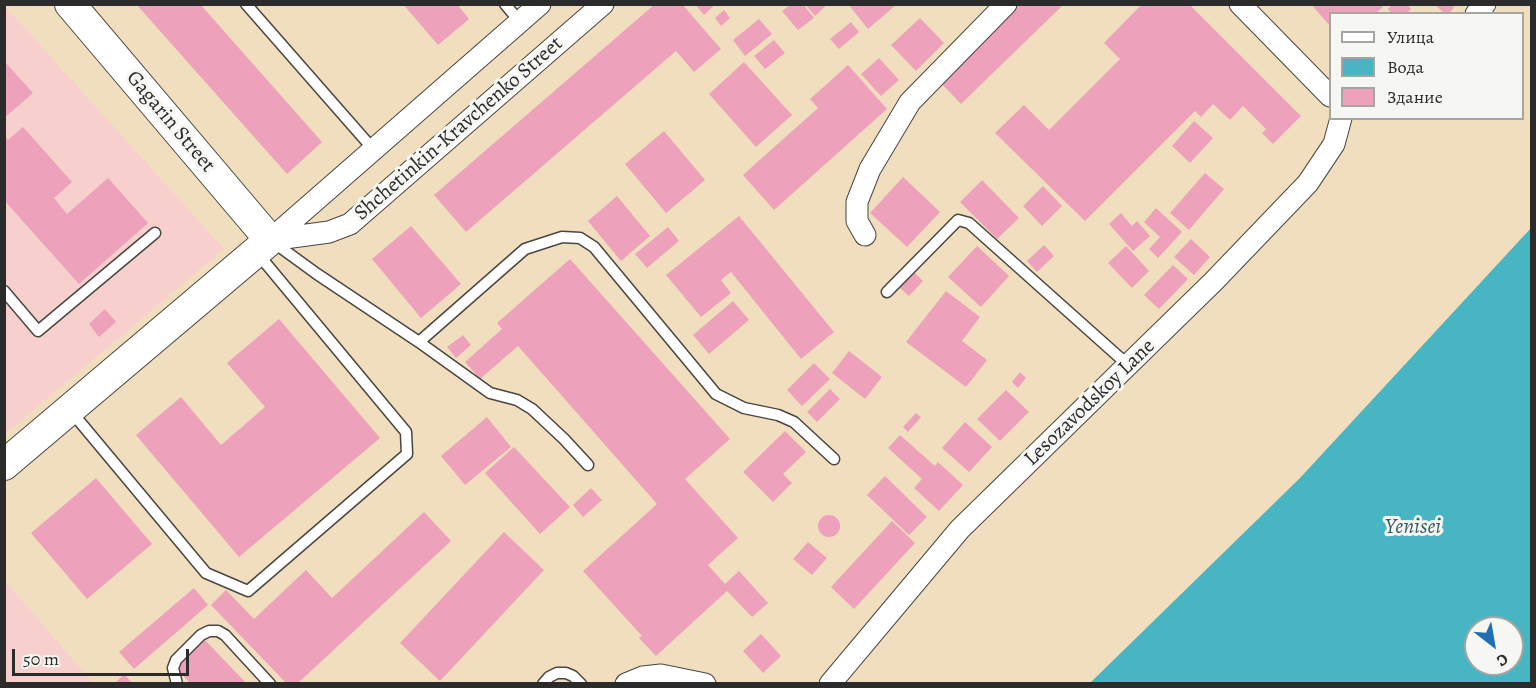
<!DOCTYPE html>
<meta charset="utf-8">
<style>
body{margin:0}
#map{position:relative;width:1536px;height:688px;overflow:hidden;background:#f1debf;font-family:Alegreya,serif}
canvas{display:block}
.frame{position:absolute;inset:0;border:6px solid #2b2b2b;pointer-events:none}
.legend{position:absolute;left:1329px;top:12px;width:195px;height:108px;box-sizing:border-box;background:#f6f6f2;border:2px solid #a5a5a2;margin:0;padding:8px 10px;list-style:none;font-size:18px;color:#2b2b2b}
.legend li{display:flex;align-items:center;gap:12px;height:30px}
.legend b{width:30px;border:2px solid #a5a5a2}
.north{position:absolute;left:1464px;top:616px;width:60px;height:60px;box-sizing:border-box;background:#f6f6f2;border:2px solid #a5a5a2;border-radius:50%;rotate:149deg;font-size:16px;font-weight:700;line-height:24px;text-align:center;color:#2b2b2b}
.north::after{content:'';display:block;margin:auto;width:21px;height:27px;background:#1f6fb2;clip-path:polygon(50% 0,100% 100%,50% 72%,0 100%)}
.scale{position:absolute;left:12px;top:649px;width:177px;height:27px;box-sizing:border-box;border:3px solid #2b2b2b;border-top:0;padding-left:8px;font-size:18px;line-height:21px;white-space:nowrap;color:#2b2b2b;-webkit-text-stroke:4px #f6f6f2;paint-order:stroke}
</style>
<div id="map">
<canvas width="1536" height="688"></canvas>
<div class="frame"></div>
<ul class="legend">
<li><b style="height:8px;background:#fff"></b>Улица</li>
<li><b style="height:16px;background:#48b6c2"></b>Вода</li>
<li><b style="height:16px;background:#eda1ba"></b>Здание</li>
</ul>
<div class="north">С</div>
<div class="scale">50 m</div>
</div>
<script>
const ctx = document.querySelector('canvas').getContext('2d');
ctx.lineJoin = 'round';
function fillPath(path, color) { ctx.fillStyle = color; ctx.fill(path, 'evenodd'); }
const shape = rows => new Path2D(rows.map(r => 'M' + r).join(''));
function stroke(path, color, width, dash) { ctx.strokeStyle = color; ctx.lineWidth = width; ctx.lineCap = dash ? 'butt' : 'round'; ctx.setLineDash(dash || []); ctx.stroke(path); }
function drawText(font, color, halo, rows, align = 'center') {
  ctx.font = font + ' Alegreya,serif'; ctx.lineWidth = 6; ctx.setLineDash([]); ctx.textBaseline = 'middle'; ctx.strokeStyle = halo; ctx.fillStyle = color; for (const [text, x, y, turn = 0] of rows) {
    ctx.save(); ctx.translate(x, y); ctx.rotate((+turn || 0) * Math.PI / 180); ctx.textAlign = isNaN(turn) ? turn : align; if (halo) ctx.strokeText(text, 0, 0); ctx.fillText(text, 0, 0); ctx.restore();
  }
}
fillPath(shape([
 [4,5,224,249,5,434,4,434],
 [4,581,5,581,93,683,5,683]
]), '#f7d0ce');
fillPath(shape([
 [1531,228,1531,683,1090,683,1300,478],
 [1476,628,1512,628,1512,664,1476,664]
]), '#48b6c2');
fillPath(shape([
 [136,4,200,4,322,142,287,174],
 [403,4,457,4,469,19,438,45],
 [655,4,682,4,721,49,694,72,676,51,466,232,434,195],
 [695,4,716,4,704,15],
 [791,4,803,4,814,18,798,30,782,11],
 [805,4,828,4,815,16],
 [848,4,897,4,868,29],
 [1020,4,1064,4,961,104,940,82],
 [1142,4,1189,4,1301,116,1273,144,1262,133,1266,129,1243,106,1230,120,1213,104,1201,117,1195,111,1085,221,995,133,1024,105,1049,130,1120,59,1104,43],
 [1311,4,1381,4,1383,7,1375,14,1330,14,1330,26],
 [1393,4,1407,4,1411,9,1406,14,1392,14,1388,9],
 [1434,4,1451,4,1454,7,1449,14,1445,14],
 [724,10,730,18,721,26,715,18],
 [920,18,944,43,916,71,891,45],
 [759,19,772,34,745,56,733,40],
 [851,22,859,32,839,49,830,39],
 [774,40,785,53,765,69,754,56],
 [879,58,899,80,881,96,861,74],
 [4,61,33,93,4,118],
 [744,62,792,115,756,147,709,94],
 [848,65,887,109,774,210,743,175,818,108,810,99],
 [1194,121,1213,138,1190,163,1172,146],
 [23,127,72,182,54,198,67,214,108,178,148,223,79,284,4,200,4,135,8,140],
 [664,131,705,180,666,213,625,164],
 [1205,173,1224,189,1189,230,1170,213],
 [903,177,940,212,907,247,870,213],
 [982,180,1019,218,997,239,960,202],
 [1043,186,1062,206,1042,226,1023,206],
 [617,196,650,236,621,261,588,221],
 [1156,208,1182,232,1158,258,1149,249,1160,237,1144,222],
 [1121,213,1132,226,1137,221,1150,236,1133,251,1109,224],
 [739,216,834,332,801,359,731,272,721,280,731,293,701,317,666,275],
 [411,226,461,284,421,318,372,259],
 [668,227,679,241,647,268,635,254],
 [1191,239,1210,257,1194,275,1174,257],
 [1044,245,1054,256,1037,272,1027,261],
 [977,246,1009,276,981,307,948,277],
 [1126,246,1149,271,1132,288,1108,263],
 [570,259,730,439,685,479,738,538,708,565,725,584,739,571,768,603,752,617,727,591,656,656,639,638,642,636,583,571,657,504,518,346,480,379,465,362,502,329,497,323],
 [1173,265,1188,279,1159,309,1144,295],
 [913,271,923,281,909,296,899,287],
 [946,291,980,317,962,341,987,360,966,387,906,342],
 [733,301,749,320,709,354,693,335],
 [105,309,116,322,99,337,89,324],
 [279,319,380,438,239,557,136,435,181,397,221,445,265,407,227,363],
 [463,335,471,345,456,358,447,347],
 [849,351,882,377,865,399,832,373],
 [814,363,830,379,802,406,787,390],
 [1020,372,1026,378,1018,388,1012,382],
 [830,389,840,399,817,422,807,412],
 [1006,390,1029,412,1000,441,977,419],
 [916,413,921,417,908,432,903,427],
 [487,417,511,447,465,485,441,456],
 [965,422,992,447,969,472,942,448],
 [785,431,806,452,783,474,792,483,773,502,743,472],
 [900,435,935,466,938,462,963,485,939,511,914,488,922,479,888,448],
 [514,447,570,507,540,534,485,473],
 [885,476,927,517,909,535,867,495],
 [96,478,152,544,87,599,31,533],
 [591,488,602,500,583,517,573,505],
 [424,512,451,541,297,684,287,684,211,605,226,590,254,619,306,570,332,598],
 '818 526a11 11 0 1 1 22 0a11 11 0 1 1-22 0Z',
 [892,521,915,543,854,609,831,587],
 [504,532,544,570,440,681,400,643],
 [808,542,827,558,812,575,793,559],
 [194,588,208,605,134,669,119,652],
 [761,634,781,656,763,673,743,651],
 [205,640,247,684,191,684,176,668],
 [124,674,133,684,114,684]
]), '#eda1ba');
const lane = shape([
 [246,4,373,149],
 [505,4,520,22],
 [273,242,317,274,419,342,525,249,562,237,580,238,594,247,716,394,744,408,778,415,794,422,834,459],
 [4,291,38,331,155,233],
 [887,292,958,220,969,223,1128,365],
 [419,342,490,393,517,400,532,409,564,439,588,465],
 [70,410,206,573,248,591,407,454,406,432,258,254],
 [177,684,173,668,176,660,201,635,209,631,218,631,225,635,270,684],
 [543,684,549,677,557,673,566,673,573,676,581,684]
]);
const street = shape([
 [1240,4,1330,96],
 [1476,14,1485,4],
 [865,235,857,221,857,202,870,169,910,102,1006,4],
 [270,240,329,232,350,224,603,4],
 [270,240,540,4],
 [626,684,643,677,661,675,705,684],
 [830,684,960,529,1214,281,1308,183,1334,144,1341,118]
]);
const secondary = shape([
 [4,465,270,240,70,4]
]);
stroke(lane, '#494641', 13);
stroke(street, '#494641', 23);
stroke(secondary, '#494641', 32);
stroke(lane, '#fff', 10);
stroke(street, '#fff', 21);
stroke(secondary, '#fff', 30);
drawText('21px', '#2b2b2b', '#f6f6f2', [
 ["Gagarin Street",170,122,50],
 ["Shchetinkin-Kravchenko Street",459,129,-41],
 ["Lesozavodskoy Lane",1090,403,-44]
]);
drawText('italic 22px', '#355c60', '#f6f6f2', [
 ["Yenisei",1413,528]
]);
</script>
